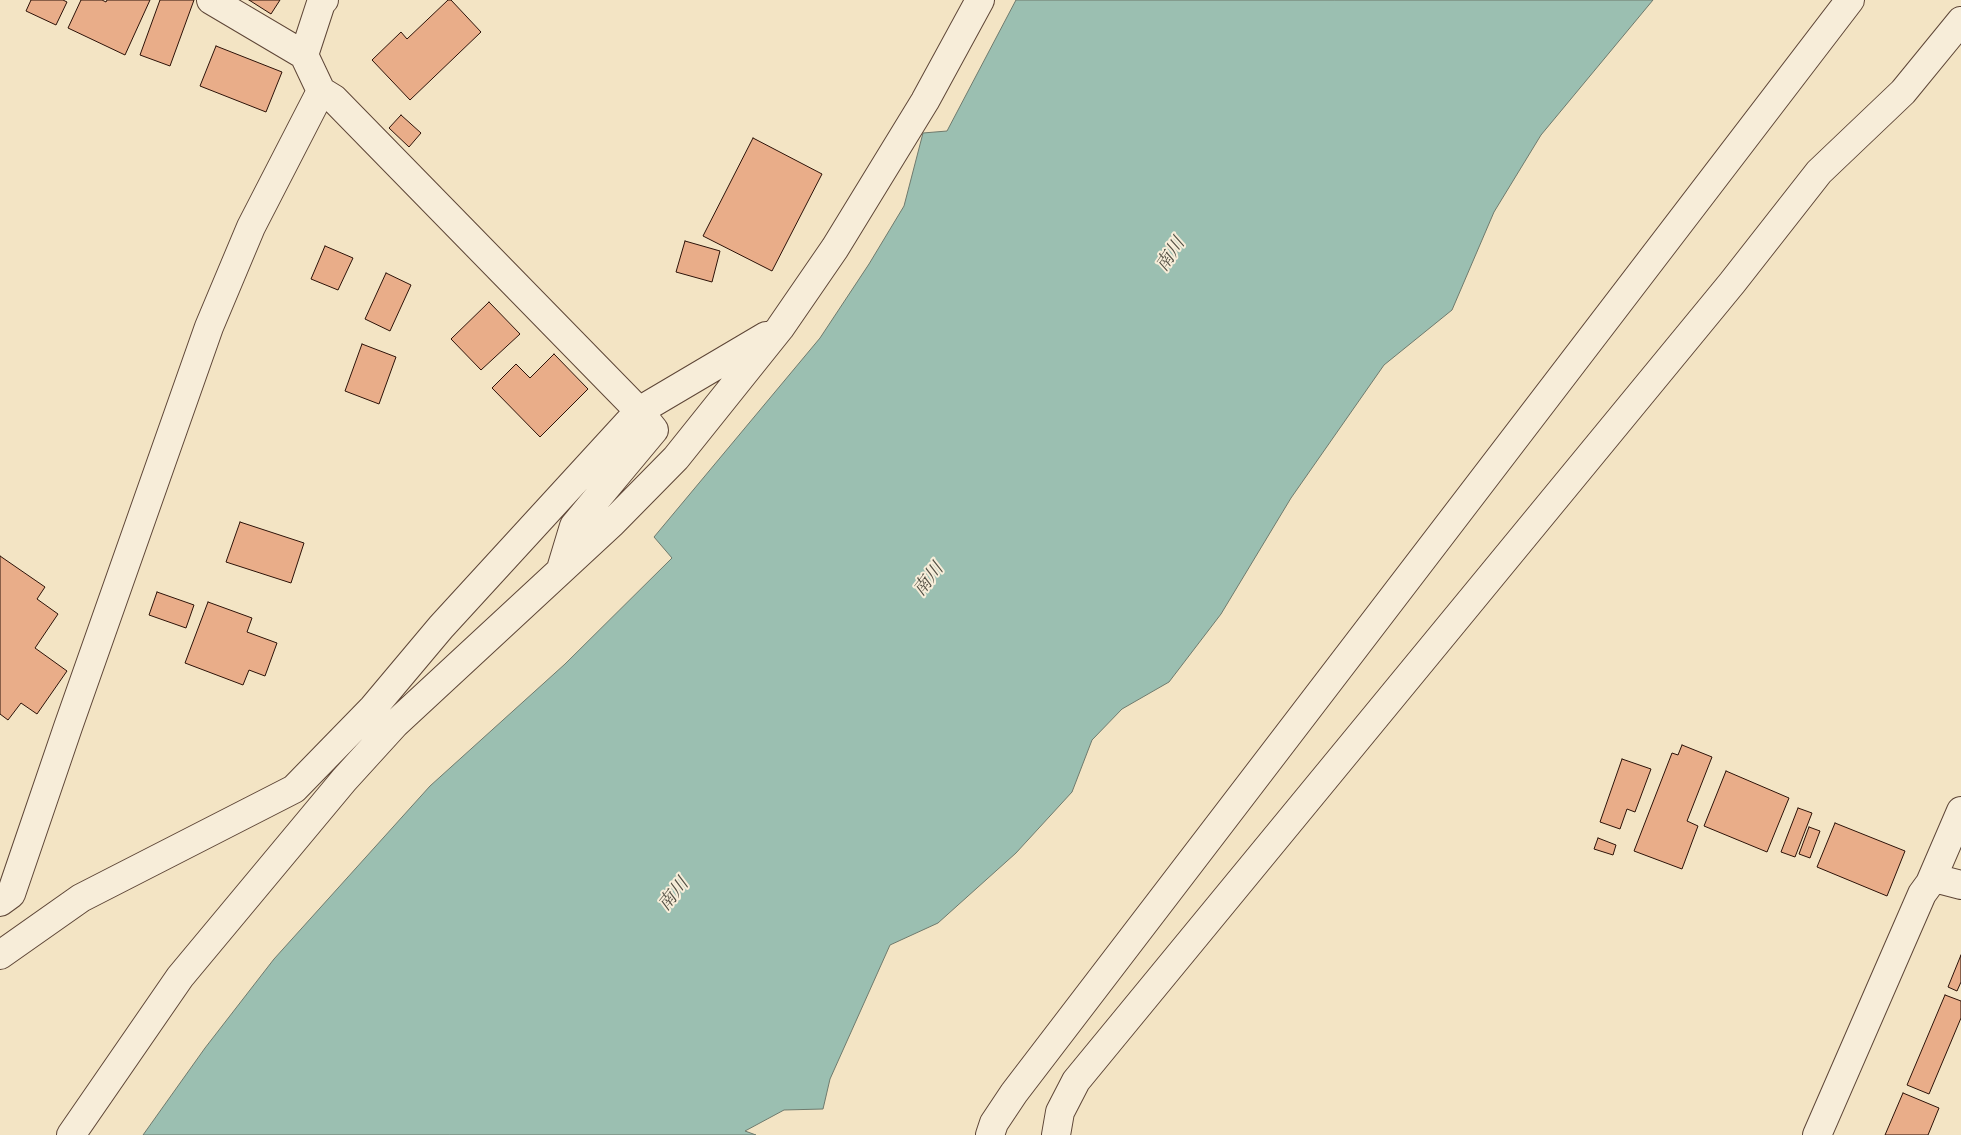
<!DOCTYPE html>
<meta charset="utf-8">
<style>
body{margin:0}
canvas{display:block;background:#f3e4c4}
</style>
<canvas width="1961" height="1135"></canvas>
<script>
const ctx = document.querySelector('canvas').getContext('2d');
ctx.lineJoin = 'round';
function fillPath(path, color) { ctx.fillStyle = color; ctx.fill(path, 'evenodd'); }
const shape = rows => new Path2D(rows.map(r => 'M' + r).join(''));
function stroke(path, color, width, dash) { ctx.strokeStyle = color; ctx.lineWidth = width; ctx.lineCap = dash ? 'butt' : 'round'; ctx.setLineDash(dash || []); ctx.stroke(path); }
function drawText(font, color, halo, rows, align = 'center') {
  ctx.font = font + ' "Gentium Book Plus","Noto Serif JP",serif'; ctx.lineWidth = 4; ctx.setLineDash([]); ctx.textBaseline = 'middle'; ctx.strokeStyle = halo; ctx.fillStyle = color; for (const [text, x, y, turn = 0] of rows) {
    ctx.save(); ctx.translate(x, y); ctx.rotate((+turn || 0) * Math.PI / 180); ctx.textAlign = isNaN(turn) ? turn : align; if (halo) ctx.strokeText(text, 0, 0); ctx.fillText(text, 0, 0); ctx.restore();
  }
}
const water = shape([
 [1016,0,1653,0,1541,135,1494,212,1452,310,1384,365,1291,498,1221,614,1169,682,1122,709,1092,740,1072,792,1016,853,938,923,890,945,830,1079,823,1109,784,1110,745,1131,756,1135,143,1135,205,1048,274,959,430,786,565,664,672,558,654,537,820,338,869,264,904,206,923,133,947,131,1016,0]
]);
fillPath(water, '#9bbfb1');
stroke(water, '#6f7a6d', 1);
const building = shape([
 [31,0,63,0,67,2,56,25,26,11,31,0],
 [81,0,102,0,106,2,107,0,150,0,125,55,68,28,81,0],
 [160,0,194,0,170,66,140,55,160,0],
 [249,0,280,0,271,14,249,0],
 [448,0,451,0,481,32,410,100,372,60,401,32,407,39,448,0],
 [216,46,282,72,266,112,200,86,216,46],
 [401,115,421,133,409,147,389,128,401,115],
 [753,138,822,174,772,271,703,236,753,138],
 [685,241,720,251,712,282,676,272,685,241],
 [325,246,353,258,338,290,311,279,325,246],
 [386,273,411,285,390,331,365,319,386,273],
 [489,302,520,334,481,370,451,339,489,302],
 [362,344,396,357,379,404,345,391,362,344],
 [554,354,588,389,540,437,492,388,516,364,530,378,554,354],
 [240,522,304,543,291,583,226,562,240,522],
 [0,556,45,587,37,599,58,614,35,648,67,671,37,714,21,703,8,720,0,714,0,556],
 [157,592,194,605,186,628,149,615,157,592],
 [208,602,252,618,247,632,277,643,265,676,249,670,243,685,185,663,208,602],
 [1682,745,1712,757,1687,821,1698,826,1682,869,1634,851,1672,753,1678,755,1682,745],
 [1622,759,1651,769,1635,812,1627,809,1620,829,1600,822,1622,759],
 [1726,771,1789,798,1767,852,1704,826,1726,771],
 [1798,808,1812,813,1795,857,1781,852,1798,808],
 [1835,823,1905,851,1887,896,1817,867,1835,823],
 [1809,827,1820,831,1810,858,1799,854,1809,827],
 [1598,838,1616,845,1613,855,1594,849,1598,838],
 [1961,955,1961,982,1957,991,1948,987,1961,955],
 [1945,995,1961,1001,1961,1018,1929,1094,1907,1085,1945,995],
 [1903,1093,1939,1108,1928,1135,1885,1135,1903,1093]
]);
fillPath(building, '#e9ad89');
stroke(building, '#2c1208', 1);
const street = shape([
 [211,0,304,55,321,91,334,99,639,411,654,430,574,526,561,569],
 [304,55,321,3,324,0],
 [1930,883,1961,811],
 [0,902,11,894,68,727,209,327,251,227,321,91],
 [0,955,81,898,294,789,373,708,441,627,639,411,766,336],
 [71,1135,180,977,344,780,395,724,612,523,676,458,780,328,835,248,925,101,980,0],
 [990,1135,994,1123,1014,1093,1850,0],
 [1056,1135,1060,1112,1076,1081,1732,283,1819,172,1903,92,1961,21],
 [1817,1135,1922,894,1930,883,1938,879,1961,885]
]);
stroke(street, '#5e4637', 30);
stroke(street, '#f7edd9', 28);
drawText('italic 18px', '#534f43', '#f7edd9', [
 ["南川",1171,255,-56],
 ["南川",929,580,-52],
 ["南川",674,895,-51]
]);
</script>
